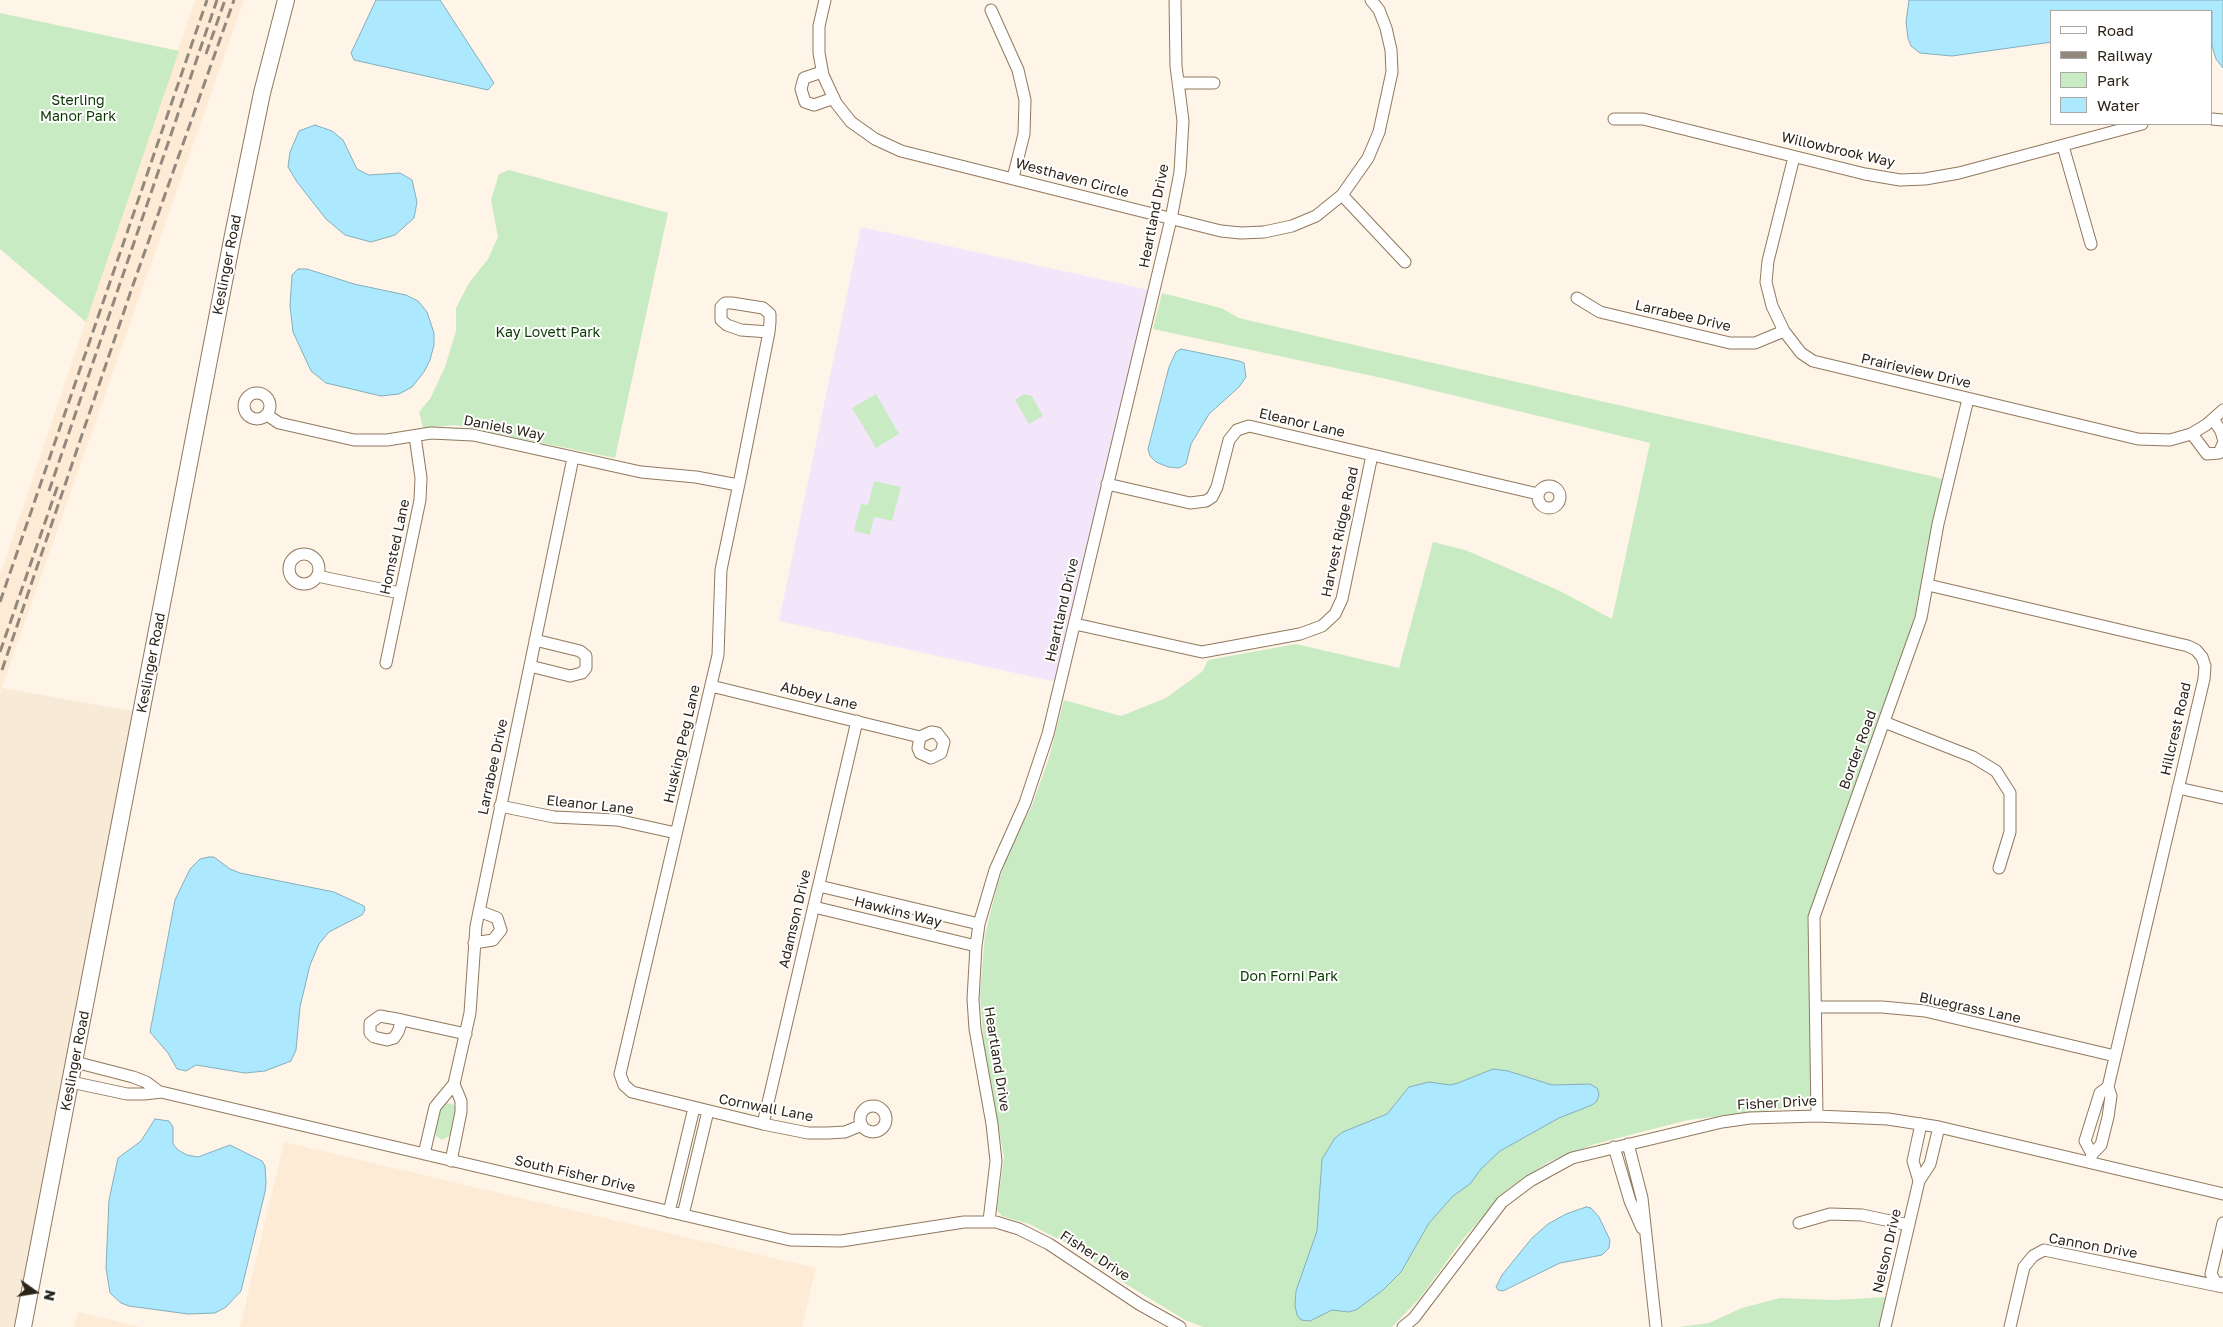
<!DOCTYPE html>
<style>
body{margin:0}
#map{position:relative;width:2223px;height:1327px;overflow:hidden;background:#fef4e8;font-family:"Golos Text",sans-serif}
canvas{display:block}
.legend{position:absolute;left:2050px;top:10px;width:162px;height:115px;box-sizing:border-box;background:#fff;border:1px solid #aba7a3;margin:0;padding:6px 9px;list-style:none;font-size:15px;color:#2d2419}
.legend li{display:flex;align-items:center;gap:10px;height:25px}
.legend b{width:25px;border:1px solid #aba7a3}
.north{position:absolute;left:10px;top:1267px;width:50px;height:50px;-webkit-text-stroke:4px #fff;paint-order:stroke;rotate:103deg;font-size:14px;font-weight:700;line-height:20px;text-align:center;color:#2d2419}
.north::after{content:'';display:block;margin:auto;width:18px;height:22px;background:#2d2419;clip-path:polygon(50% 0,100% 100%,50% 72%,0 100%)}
</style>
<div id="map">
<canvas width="2223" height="1327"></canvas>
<ul class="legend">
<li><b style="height:6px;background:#fff"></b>Road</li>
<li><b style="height:6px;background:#92887d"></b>Railway</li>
<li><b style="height:14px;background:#c9ebc3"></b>Park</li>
<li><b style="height:14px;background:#ace9fe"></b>Water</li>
</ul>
<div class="north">N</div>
</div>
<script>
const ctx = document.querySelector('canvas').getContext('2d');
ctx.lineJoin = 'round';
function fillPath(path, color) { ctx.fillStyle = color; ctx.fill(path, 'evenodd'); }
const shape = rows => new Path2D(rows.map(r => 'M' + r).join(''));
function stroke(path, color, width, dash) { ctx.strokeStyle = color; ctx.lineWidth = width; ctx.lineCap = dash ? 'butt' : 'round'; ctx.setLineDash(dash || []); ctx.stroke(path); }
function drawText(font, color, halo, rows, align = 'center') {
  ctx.font = font + ' "Golos Text",sans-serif'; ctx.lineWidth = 4; ctx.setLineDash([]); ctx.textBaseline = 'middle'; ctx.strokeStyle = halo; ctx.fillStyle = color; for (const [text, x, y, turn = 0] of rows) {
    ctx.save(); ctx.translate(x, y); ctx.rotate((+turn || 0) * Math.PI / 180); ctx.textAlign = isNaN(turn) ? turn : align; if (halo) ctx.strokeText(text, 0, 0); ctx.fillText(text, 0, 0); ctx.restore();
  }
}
fillPath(shape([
 [195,0,244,0,0,693,0,575],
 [284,1142,816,1268,802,1327,240,1327],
 [78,1312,140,1327,74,1327]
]), '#feebd5');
fillPath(shape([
 [2,688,138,712,16,1327,0,1327,0,694]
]), '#f7ead6');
fillPath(shape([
 [861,227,1150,290,1056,682,779,621]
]), '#f4e6fa');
fillPath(shape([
 [0,13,179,51,86,322,0,249],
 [509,170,668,213,615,458,455,425,423,428,419,412,430,399,445,367,456,331,456,308,469,283,488,259,498,237,491,200,499,174],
 [1162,293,1221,308,1239,318,1363,347,1944,479,1921,596,1910,631,1810,915,1811,1098,1804,1106,1688,1120,1595,1144,1548,1162,1507,1190,1463,1239,1420,1298,1392,1327,1203,1327,1185,1320,1121,1281,1070,1245,1029,1224,1002,1216,997,1210,1004,1157,984,1048,980,994,985,935,997,886,1010,849,1031,808,1048,761,1064,700,1121,716,1166,698,1203,671,1208,660,1296,644,1399,668,1433,542,1465,550,1498,564,1560,591,1612,619,1650,443,1382,378,1153,329],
 [876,394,899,434,876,448,852,408],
 [1024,394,1032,396,1043,416,1029,424,1015,400],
 [874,481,901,487,892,521,874,517,870,535,854,531,861,504,868,505],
 [447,1103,454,1105,456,1109,451,1135,442,1140,436,1136,435,1130,441,1107],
 [1886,1297,1879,1327,1679,1327,1709,1323,1742,1308,1780,1298,1834,1300]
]), '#c9ebc3');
const water = shape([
 [376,0,440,0,494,83,488,90,354,60,351,53,376,0],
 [1909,0,2223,0,2223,68,2216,59,2212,46,2212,11,2052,11,2052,42,1952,56,1920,53,1911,46,1908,38,1906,22,1909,0],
 [315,125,332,131,343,140,357,169,369,175,400,173,412,180,417,202,414,218,395,235,371,242,345,235,326,219,297,182,288,167,290,152,299,131,315,125],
 [298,269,307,269,354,284,406,295,418,301,427,312,434,333,434,345,430,360,424,372,412,387,399,394,381,396,326,383,311,371,293,332,290,306,292,275,298,269],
 [1181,349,1239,361,1244,363,1246,377,1239,387,1209,414,1191,444,1186,464,1179,468,1168,467,1156,462,1150,456,1148,449,1169,367,1176,352,1181,349],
 [209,857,214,857,230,869,240,873,334,892,364,906,365,910,362,915,329,932,319,944,310,965,300,1007,296,1050,291,1061,265,1071,245,1073,196,1065,186,1071,177,1069,168,1053,150,1032,175,900,190,869,200,859,209,857],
 [1493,1069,1508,1071,1552,1085,1590,1084,1597,1088,1599,1094,1597,1101,1592,1105,1559,1118,1500,1151,1481,1169,1470,1184,1453,1196,1429,1223,1401,1272,1383,1290,1356,1310,1348,1312,1332,1310,1310,1321,1301,1320,1297,1315,1295,1305,1296,1291,1317,1231,1322,1159,1335,1138,1343,1132,1387,1114,1409,1087,1429,1082,1450,1085,1458,1083,1493,1069],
 [155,1119,169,1121,173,1127,173,1144,178,1150,187,1155,198,1157,230,1145,262,1161,265,1166,266,1182,265,1192,241,1291,226,1307,215,1313,188,1314,129,1306,121,1303,110,1293,106,1268,109,1200,118,1158,141,1141,155,1119],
 [1586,1207,1591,1208,1599,1217,1610,1240,1609,1248,1602,1255,1560,1263,1503,1291,1498,1290,1496,1287,1502,1275,1532,1238,1548,1224,1566,1214,1586,1207]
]);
fillPath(water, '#ace9fe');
stroke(water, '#86aeb9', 1);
const minor = shape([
 [825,0,819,26,819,53,823,75,836,103,851,122,875,139,901,151,1221,231,1241,233,1264,232,1292,226,1316,216,1342,195,1368,158,1379,132,1392,72,1391,50,1386,28,1379,10,1371,0],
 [991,10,1018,70,1025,100,1024,134,1013,178],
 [822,72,804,78,801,89,805,102,814,105,834,98],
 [1178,83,1214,83],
 [1614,119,1643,119,1865,174,1900,180,1925,179,1959,173,2142,124],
 [2212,119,2223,120],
 [2063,146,2091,244],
 [1794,157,1768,261,1766,282,1772,306,1784,331,1801,353,1813,361,2138,439,2170,440,2191,434,2206,425,2223,410],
 [1342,195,1405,262],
 [1577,298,1600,312,1730,343,1755,343,1784,331],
 [769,332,741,330,727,325,721,320,721,307,725,303,732,303,763,308,770,314,770,322,769,332,741,474,721,570,718,655,620,1074,624,1085,632,1092,763,1124,808,1133,828,1133,845,1132,862,1125],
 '244 406a13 13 0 1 1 26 0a13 13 0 1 1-26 0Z',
 [267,415,279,423,354,440,387,440,431,433,473,435,641,472,696,477,738,485],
 [2213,419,2221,431,2223,438],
 [2192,434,2207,454,2219,453,2223,444],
 [1107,484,1190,503,1206,501,1212,497,1217,487,1229,440,1237,430,1249,426,1538,494],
 '1538 497a11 11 0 1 1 22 0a11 11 0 1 1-22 0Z',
 '289 569a15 15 0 1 1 30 0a15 15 0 1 1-30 0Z',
 [317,576,400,593],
 [1928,585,2188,646,2196,650,2202,657,2205,666,2204,679,2108,1087],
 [1075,624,1202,652,1300,634,1322,626,1335,614,1342,599,1372,455],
 [386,663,420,500,421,478,415,436],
 [530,666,570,676,582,673,586,668,586,656,580,651,535,640],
 [711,686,920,737,931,732,937,733,944,742,941,753,931,758,920,753,918,748,920,737],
 [1884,722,1973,757,1996,771,2010,793,2010,832,1999,868],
 [2178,788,2223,798],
 [500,806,554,817,617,820,676,833],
 [819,886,979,924],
 [814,907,976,946],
 [474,943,493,940,501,930,497,918,479,911],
 [1817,1007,1882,1007,1925,1011,2115,1056],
 [402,1020,398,1032,394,1038,387,1040,374,1037,370,1033,370,1023,380,1016,402,1020,466,1034],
 [75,1062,133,1077,146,1082,158,1091],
 [71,1082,127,1094,144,1094,161,1092,790,1240,841,1241,964,1222,996,1222,1019,1229,1049,1244,1139,1304,1180,1327],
 [454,1084,470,1013,476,926,573,458],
 '860 1119a13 13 0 1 1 26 0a13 13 0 1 1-26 0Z',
 [1817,1116,1814,917,1921,618,1938,524,1968,399],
 [763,1124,857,721],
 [1628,1144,1642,1198,1656,1327],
 [1614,1147,1630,1201,1642,1228],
 [424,1154,435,1107,454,1084,461,1101,461,1112,451,1161],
 [2090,1162,2092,1154,2101,1145,2108,1117,2111,1096,2108,1087,2100,1093,2085,1141,2092,1154],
 [1919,1181,1913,1161,1921,1124],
 [669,1212,694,1108],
 [683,1215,708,1111],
 [989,1221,996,1161,992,1124,975,1029,973,999,976,946,979,924,995,870,1025,803,1048,734,1171,219,1180,172,1183,121,1176,66,1175,0],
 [1799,1223,1830,1214,1862,1215,1909,1225],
 [2222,1283,2218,1286,2211,1274,2223,1223],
 [1403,1327,1414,1318,1502,1202,1530,1181,1572,1158,1722,1122,1750,1118,1817,1116,1888,1119,1939,1127,2223,1194],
 [1885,1327,1919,1181,1930,1164,1939,1127],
 [2010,1327,2024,1267,2033,1256,2044,1250,2223,1287]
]);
const secondary = shape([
 [23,1327,232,240,262,93,286,0]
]);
stroke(minor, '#90795e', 13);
stroke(secondary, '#90795e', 18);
stroke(minor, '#fff', 11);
stroke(secondary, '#fff', 16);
stroke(shape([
 [206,54,225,0],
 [49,491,217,0],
 [0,602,207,0],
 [0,652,59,482],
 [2,670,133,285,234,0]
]), '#92887d', 3, [10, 5]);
drawText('14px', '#093900', '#fff', [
 ["Sterling",78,101],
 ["Manor Park",78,117],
 ["Kay Lovett Park",548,333],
 ["Don Forni Park",1289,977]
]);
drawText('14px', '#2d2419', '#fff', [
 ["Willowbrook Way",1838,150,13],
 ["Westhaven Circle",1072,178,15],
 ["Heartland Drive",1154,216,-79],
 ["Keslinger Road",227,265,-79],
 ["Larrabee Drive",1683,316,13],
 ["Prairieview Drive",1916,371,13],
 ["Eleanor Lane",1302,423,13],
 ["Daniels Way",504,428,11],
 ["Harvest Ridge Road",1340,532,-78],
 ["Homsted Lane",395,547,-78],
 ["Heartland Drive",1062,610,-77],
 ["Keslinger Road",151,663,-79],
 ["Abbey Lane",819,696,14],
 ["Hillcrest Road",2176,729,-77],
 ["Husking Peg Lane",682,744,-77],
 ["Border Road",1858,750,-70],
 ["Larrabee Drive",493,767,-78],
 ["Eleanor Lane",590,805,6],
 ["Hawkins Way",898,912,14],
 ["Adamson Drive",795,919,-77],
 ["Bluegrass Lane",1970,1008,12],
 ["Heartland Drive",997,1059,81],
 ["Keslinger Road",75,1061,-79],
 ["Fisher Drive",1777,1103,-3],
 ["Cornwall Lane",766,1108,11],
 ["South Fisher Drive",575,1174,13],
 ["Cannon Drive",2093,1246,10],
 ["Nelson Drive",1887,1251,-77],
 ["Fisher Drive",1095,1256,33]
]);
</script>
